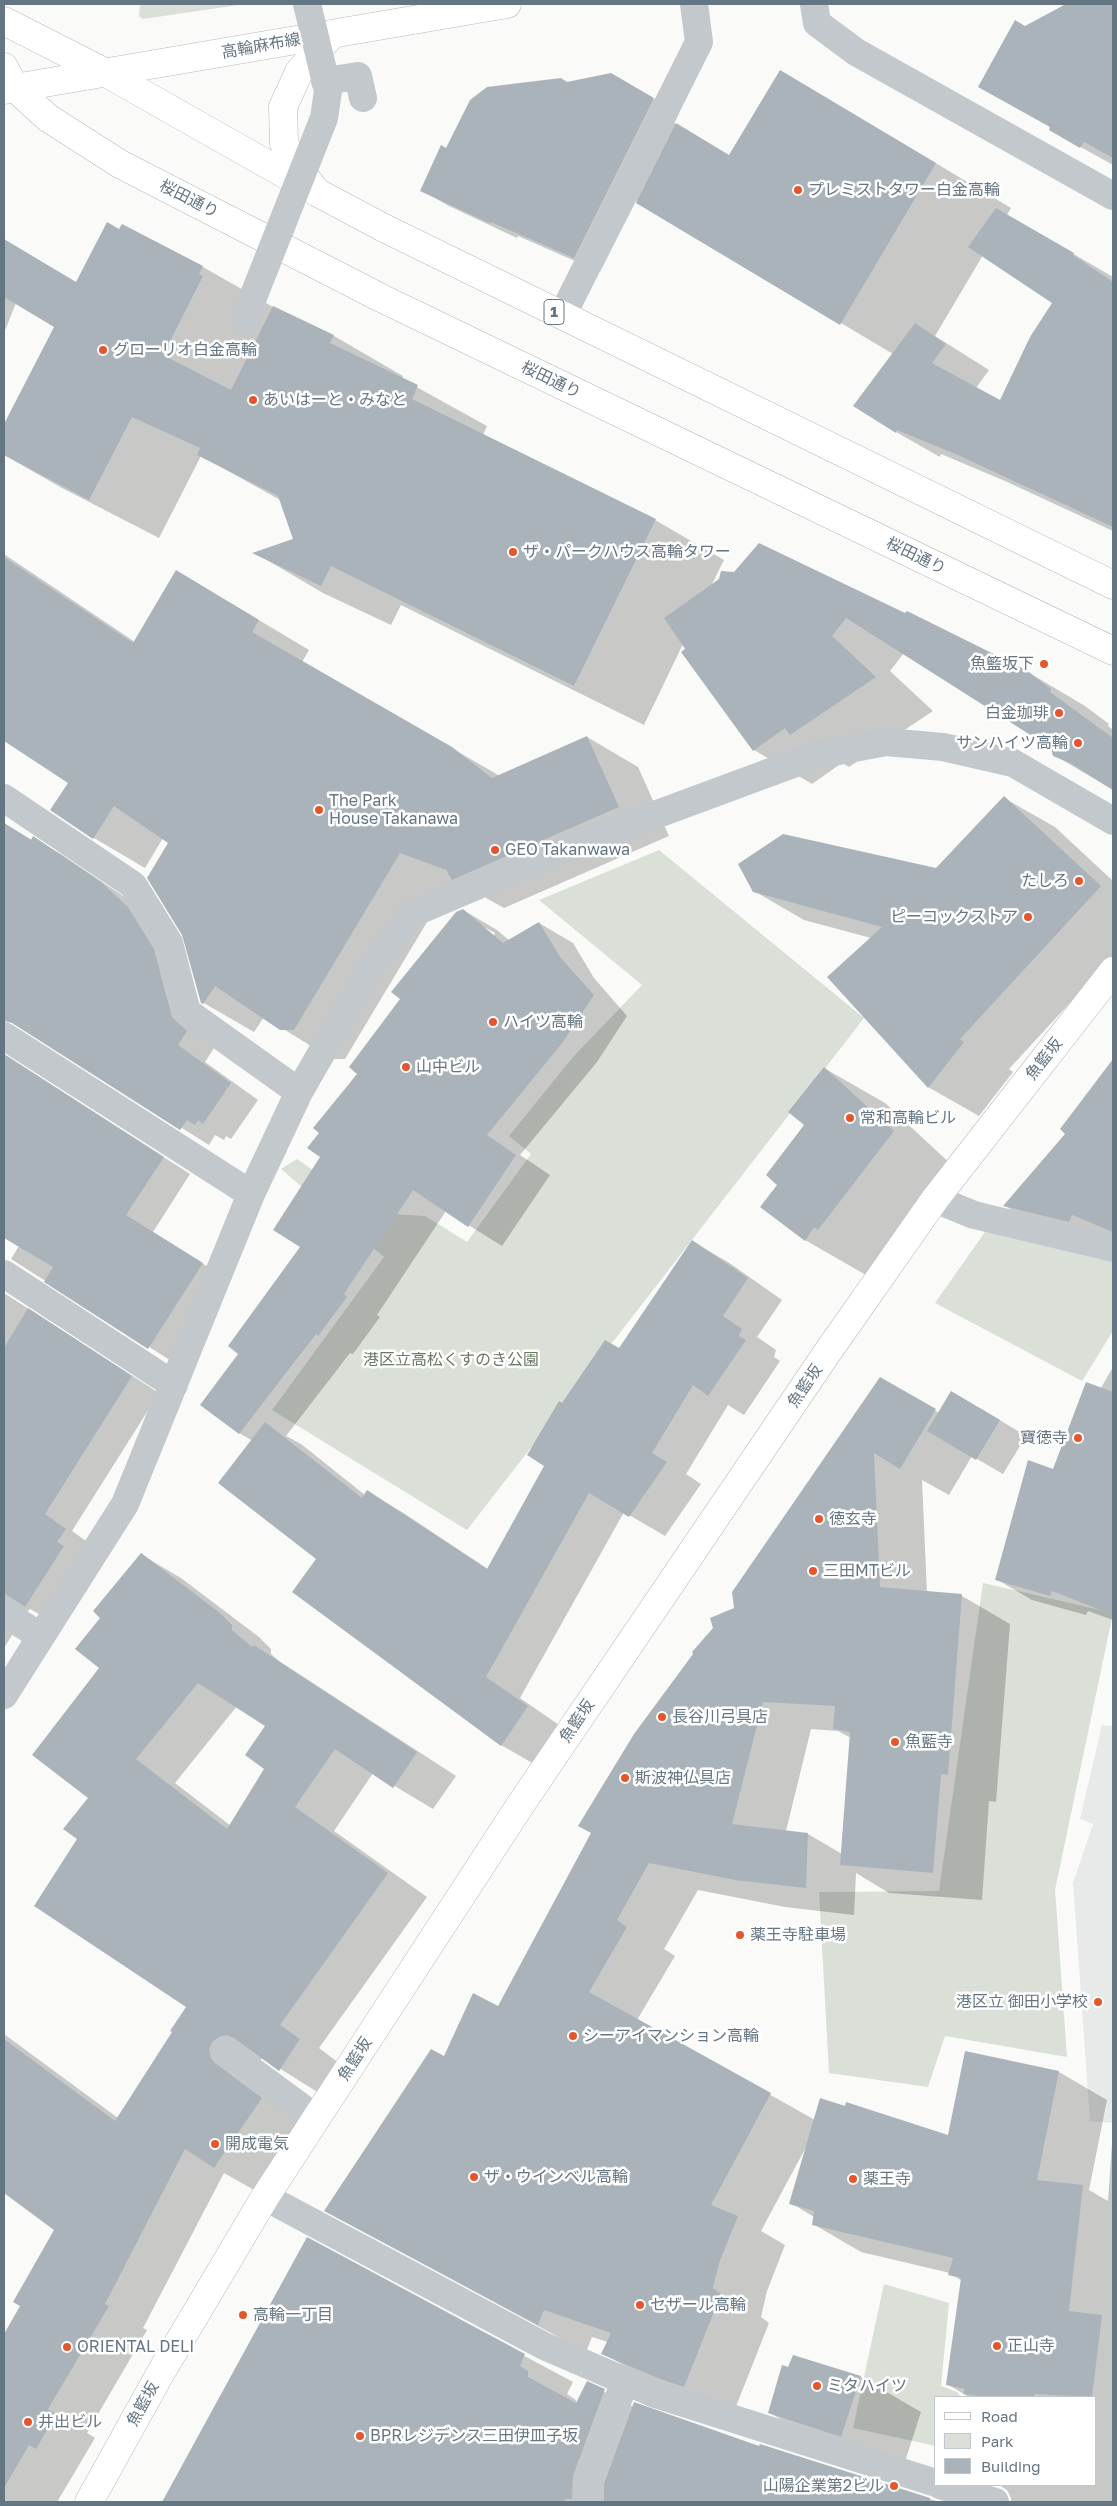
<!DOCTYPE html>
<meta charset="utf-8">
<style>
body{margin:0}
#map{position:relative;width:1117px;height:2506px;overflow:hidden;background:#fafaf8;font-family:"Golos Text",sans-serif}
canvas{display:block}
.frame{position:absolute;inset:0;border:5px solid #657683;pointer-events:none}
.legend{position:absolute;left:934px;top:2396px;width:162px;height:90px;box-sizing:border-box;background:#fff;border:1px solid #c1c8cd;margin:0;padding:6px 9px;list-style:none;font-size:15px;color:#657683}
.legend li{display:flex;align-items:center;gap:10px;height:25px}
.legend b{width:25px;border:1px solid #c1c8cd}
</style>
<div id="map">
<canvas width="1117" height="2506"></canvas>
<div class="frame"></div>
<ul class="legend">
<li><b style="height:6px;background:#fff"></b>Road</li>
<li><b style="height:14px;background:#dadfd7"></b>Park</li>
<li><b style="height:14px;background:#aab3b9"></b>Building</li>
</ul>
</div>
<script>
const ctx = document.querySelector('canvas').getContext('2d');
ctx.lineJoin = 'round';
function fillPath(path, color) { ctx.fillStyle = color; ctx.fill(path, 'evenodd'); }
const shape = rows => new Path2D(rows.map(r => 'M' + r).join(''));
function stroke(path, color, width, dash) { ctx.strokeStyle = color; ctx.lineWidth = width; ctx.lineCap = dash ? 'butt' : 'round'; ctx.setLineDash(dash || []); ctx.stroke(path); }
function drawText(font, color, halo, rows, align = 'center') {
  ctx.font = font + ' "Golos Text","Noto Sans JP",sans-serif'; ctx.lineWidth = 5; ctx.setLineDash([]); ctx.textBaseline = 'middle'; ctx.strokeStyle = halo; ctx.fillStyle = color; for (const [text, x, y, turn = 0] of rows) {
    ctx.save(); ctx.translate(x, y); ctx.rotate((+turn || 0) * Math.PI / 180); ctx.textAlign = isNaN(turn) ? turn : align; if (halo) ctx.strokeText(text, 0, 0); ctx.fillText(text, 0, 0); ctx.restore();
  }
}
fillPath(shape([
 [1102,1725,1113,1726,1113,2123,1090,2121,1073,1883,1093,1824,1080,1819]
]), '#e8e9e9');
fillPath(shape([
 [143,4,245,4,143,19,139,16,140,6],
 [659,850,864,1018,467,1530,272,1410,384,1257,281,1169,297,1159,374,1213,425,1216,467,1242,531,1154,509,1136,573,1057,642,985,539,900],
 [992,1222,1113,1259,1113,1331,1082,1381,935,1303],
 [983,1583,1113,1613,1055,1890,1067,2057,945,2036,928,2087,829,2073,819,1892,939,1891],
 [884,2284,949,2303,941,2386,957,2392,961,2397,936,2397,936,2446,853,2428]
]), '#dadfd7');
fillPath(shape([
 [1068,4,1113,4,1113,165,1050,130,1025,27],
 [781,71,1011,208,1007,215,1113,277,1113,531,1005,481,941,454,940,457,896,432,893,354,636,201,600,272,518,236,517,238,447,205,421,190,446,149,567,83,611,74,679,114,674,123,730,156],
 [983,255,1054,303,1001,402,976,388,989,370,935,336],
 [123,225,203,267,273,307,334,336,403,376,402,379,487,426,483,435,655,520,724,560,711,586,720,580,1026,671,1085,706,1109,724,1108,726,1113,730,1113,790,1054,755,1052,747,904,653,890,671,933,711,849,767,842,763,812,784,754,750,683,644,644,725,401,605,391,625,323,593,255,553,294,539,282,501,201,456,159,538,62,488,4,455,4,427,55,326,16,303,4,333,4,240,77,283],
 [4,554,135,642,227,601,309,650,302,662,500,776,587,737,638,767,669,836,504,908,470,889,451,882,345,1059,332,1059,264,1017,254,1032,202,1002,170,842,163,838,145,868,94,838,52,810,70,783,4,739],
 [1004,798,1055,827,1113,881,1113,956,1009,1069,1013,1072,979,1116,928,1087,871,938,804,920,754,891,937,870],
 [4,823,32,840,33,838,61,854,129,900,214,1048,205,1062,258,1100,231,1139,226,1136,224,1140,215,1135,209,1145,13,1022,29,998,4,984],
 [463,910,497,930,510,941,539,923,573,943,594,978,627,1016,597,1062,520,1155,550,1175,502,1246,446,1211,377,1315,380,1317,353,1354,350,1353,286,1436,301,1444,365,1495,367,1492,402,1512,488,1569,546,1465,562,1404,620,1350,693,1242,728,1262,782,1300,757,1337,776,1350,774,1357,780,1361,744,1415,728,1405,686,1474,701,1484,665,1536,624,1512,520,1698,562,1727,536,1765,501,1745,318,1559,253,1441,239,1433,240,1354,302,1247,322,1157,359,1073,402,999],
 [484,927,495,933,494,935,483,928],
 [4,1055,190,1174,153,1232,229,1280,176,1364,11,1259,25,1236,4,1223],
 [824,1068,885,1103,954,1167,866,1275,805,1240,778,1185,805,1125],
 [1106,1071,1113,1075,1113,1236,1037,1224,1005,1206,1067,1133],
 [4,1293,159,1393,72,1531,93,1546,53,1622,30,1609,19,1620,16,1629,4,1648],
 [1113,1367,1113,1620,1088,1611,1086,1615,1032,1600,996,1579,1054,1470],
 [880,1378,939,1413,978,1407,1026,1436,1003,1474,972,1456,949,1495,922,1480,927,1593,962,1596,1010,1624,996,1802,989,1801,982,1900,889,1893,856,1873,854,1915,785,1907,698,1890,664,1949,675,1956,637,2020,815,2120,949,2137,966,2052,1059,2072,1107,2100,1089,2190,1108,2201,1113,2128,1113,2502,1011,2502,1011,2498,1007,2490,1002,2487,1002,2485,1096,2485,1096,2397,969,2397,947,2384,962,2281,950,2273,861,2252,813,2224,814,2217,791,2203,806,2147,761,2231,785,2245,767,2291,761,2317,769,2323,733,2414,651,2381,602,2353,608,2342,592,2337,586,2352,326,2211,445,2057,499,2007,735,1609],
 [811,1729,838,1731,851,1738,842,1854,808,1834,786,1831],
 [142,1555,181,1578,259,1637,271,1649,271,1654,279,1661,456,1776,433,1809,373,1773,334,1831,427,1897,319,2048,339,2063,319,2093,263,2058,252,2065,301,2121,254,2190,224,2173,143,2328,147,2330,87,2433,95,2438,57,2502,4,2502,4,2336,21,2306,56,2230,4,2192,4,2034,118,2118,174,2032,187,2007,79,1838,89,1797,101,1668,101,1618],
 [237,1706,267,1726,265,1769,231,1826,175,1783],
 [307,2239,573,2382,567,2394,576,2400,576,2406,587,2383,633,2407,940,2502,164,2502],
 [861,2377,921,2412,902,2471,830,2448,770,2413]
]), '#0003');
fillPath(shape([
 [1066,4,1113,4,1113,158,1084,142,1080,148,1049,130,1050,127,978,87,1015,20,1025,26],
 [780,70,936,163,840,325,636,203,676,123,729,155],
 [611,73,654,98,574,258,491,222,491,224,420,191,441,145,446,148,470,100,487,87,561,78,567,82],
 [996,208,1074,253,1073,255,1113,282,1113,527,960,456,897,430,896,433,853,406,915,323,946,344,932,363,1000,400,1030,337,1052,303,968,247],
 [107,222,119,229,122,224,203,266,199,274,203,276,163,355,231,390,273,306,334,335,330,343,418,385,412,399,656,519,574,686,331,566,321,586,252,553,293,539,278,496,197,455,200,448,132,417,89,500,4,455,4,424,54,327,4,297,4,239,76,282],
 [759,543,905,613,907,611,1026,670,1051,689,1050,692,1113,738,1113,790,1070,763,1053,756,1051,748,846,618,832,636,876,677,790,735,785,728,753,751,681,652,685,649,664,618,719,579,721,571,734,572],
 [4,557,133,643,176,570,259,620,252,632,452,747,492,778,587,736,619,807,452,880,446,870,400,853,294,1030,280,1030,215,986,203,1004,201,1003,182,935,147,878,168,843,114,806,93,839,50,810,68,783,4,741],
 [1004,796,1101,886,960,1039,964,1042,928,1088,827,977,882,927,753,892,738,864,783,834,936,868],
 [4,823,31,840,33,836,101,882,128,907,154,949,172,1017,187,1031,178,1045,231,1083,203,1124,198,1120,195,1125,187,1120,180,1130,12,1023,4,1021],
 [463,909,503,943,539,922,560,957,594,995,563,1042,487,1135,516,1155,468,1227,413,1190,344,1294,347,1297,318,1336,316,1334,239,1434,200,1405,238,1354,228,1346,300,1247,273,1230,320,1157,307,1148,319,1133,313,1128,357,1074,349,1067,400,999,391,992,456,912],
 [4,1054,164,1157,126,1215,203,1263,148,1349,44,1282,53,1267,4,1238],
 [1113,1059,1113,1232,1072,1215,1069,1222,1003,1206,1065,1134,1060,1129],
 [824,1067,894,1131,818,1230,814,1227,805,1241,760,1207,777,1185,766,1175,804,1125,788,1112],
 [692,1240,748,1278,723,1316,742,1329,739,1336,746,1340,708,1396,693,1385,652,1453,667,1462,629,1517,589,1493,486,1677,528,1706,501,1746,292,1592,316,1559,218,1483,265,1422,362,1498,367,1490,487,1569,544,1466,527,1455,559,1401,562,1403,605,1340,619,1348],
 [28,1308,132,1376,45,1514,66,1529,57,1542,64,1546,25,1607,4,1593,4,1348],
 [880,1377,936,1409,900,1469,874,1453,880,1587,962,1594,948,1775,941,1774,933,1873,840,1865,850,1732,833,1729,835,1706,763,1702,732,1824,808,1833,806,1888,735,1880,649,1863,617,1920,627,1927,589,1992,771,2093,711,2205,738,2216,719,2263,713,2288,721,2294,684,2387,660,2379,601,2354,611,2333,544,2310,538,2325,324,2211,431,2049,444,2056,473,1993,498,2006,591,1833,578,1826,634,1734,693,1654,692,1652,713,1628,710,1618,734,1608,732,1592],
 [1086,1382,1113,1392,1113,1615,1052,1591,1050,1596,995,1580,1028,1460,1053,1469],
 [951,1391,1000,1420,976,1460,927,1431],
 [141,1553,220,1613,232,1625,232,1630,252,1647,254,1645,417,1752,393,1788,335,1749,295,1807,388,1873,280,2025,300,2039,279,2071,234,2038,226,2035,219,2037,212,2042,209,2050,211,2058,215,2063,262,2098,214,2168,185,2149,105,2304,109,2306,48,2409,56,2414,36,2449,29,2445,4,2488,4,2334,20,2306,13,2302,54,2230,4,2193,4,2039,115,2121,172,2032,170,2031,186,2007,34,1906,77,1839,63,1829,88,1798,32,1755,99,1668,75,1649,100,1618,93,1611],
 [198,1683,265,1726,245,1755,264,1769,227,1829,136,1759],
 [965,2051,1059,2071,1037,2180,1083,2185,1069,2311,1102,2315,1092,2397,1035,2394,1034,2397,986,2397,963,2394,965,2389,946,2385,961,2278,948,2275,953,2258,812,2225,814,2211,789,2204,820,2098,845,2106,846,2102,948,2135],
 [307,2237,525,2354,520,2366,528,2371,528,2377,576,2403,587,2381,605,2389,573,2476,572,2499,565,2499,564,2502,162,2502],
 [793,2355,861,2376,841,2437,768,2413,782,2365,788,2367],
 [634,2402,759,2446,760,2444,930,2498,930,2502,604,2501,604,2484]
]), '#aab3b9');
const major = shape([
 [4,67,15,88,507,4],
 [315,190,294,163,284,143,283,107,299,72,332,34],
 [89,2502,160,2374,265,2197,519,1807,827,1353,935,1199,1113,971]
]);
const highway = shape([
 [4,21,108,74,318,193,384,228,1113,585],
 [4,90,15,88,48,118,120,164,381,298,1113,651]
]);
stroke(major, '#b5babe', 29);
stroke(highway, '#b4b9bd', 29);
stroke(shape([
 [814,4,817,23,856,52,1113,196],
 [325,81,358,76,363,98],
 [562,316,699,42,694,4],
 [4,798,133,885,169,943,187,1012,299,1092,251,1194,125,1504,4,1695],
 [4,1036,251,1194],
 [299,1092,372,965,411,914,563,849,817,755,886,742,943,747,1013,763,1113,821],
 [935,1199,974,1215,1113,1248],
 [4,1274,174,1385],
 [4,1613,40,1636],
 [225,2051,316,2118],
 [265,2197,544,2346,625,2381,655,2394,936,2483],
 [940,2485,995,2502],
 [588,2502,588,2481,625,2381]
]), '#c3c8cc', 28);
stroke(major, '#fff', 28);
stroke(highway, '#fff', 28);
stroke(shape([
 [244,320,324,118,328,91,307,4]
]), '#c3c8cc', 28);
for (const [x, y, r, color] of [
 [798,190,5,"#e4572e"],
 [103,350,5,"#e4572e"],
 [253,400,5,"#e4572e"],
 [513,552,5,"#e4572e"],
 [1044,664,5,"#e4572e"],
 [1059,713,5,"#e4572e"],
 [1078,743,5,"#e4572e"],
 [319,810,5,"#e4572e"],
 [495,850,5,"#e4572e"],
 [1079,881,5,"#e4572e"],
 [1028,917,5,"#e4572e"],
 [493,1022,5,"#e4572e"],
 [406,1067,5,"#e4572e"],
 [850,1118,5,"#e4572e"],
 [1078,1438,5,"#e4572e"],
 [819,1519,5,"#e4572e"],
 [813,1571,5,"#e4572e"],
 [662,1717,5,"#e4572e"],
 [895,1742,5,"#e4572e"],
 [625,1778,5,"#e4572e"],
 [740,1935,5,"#e4572e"],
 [1098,2002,5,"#e4572e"],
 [573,2036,5,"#e4572e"],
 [215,2144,5,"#e4572e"],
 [474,2177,5,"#e4572e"],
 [853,2179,5,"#e4572e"],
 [640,2305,5,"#e4572e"],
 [243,2315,5,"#e4572e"],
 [997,2346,5,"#e4572e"],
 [67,2347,5,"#e4572e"],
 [817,2386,5,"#e4572e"],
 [28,2422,5,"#e4572e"],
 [360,2436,5,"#e4572e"],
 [894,2486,5,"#e4572e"]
]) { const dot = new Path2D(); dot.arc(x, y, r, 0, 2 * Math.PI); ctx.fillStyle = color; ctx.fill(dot); stroke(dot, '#fff', 2); }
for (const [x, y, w] of [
 [554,312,20]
]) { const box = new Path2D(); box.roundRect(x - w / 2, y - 12.5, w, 25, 4); ctx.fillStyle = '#fff'; ctx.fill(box); stroke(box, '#657683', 1); }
drawText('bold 15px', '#657683', null, [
 ["1",554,312]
]);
drawText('16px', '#657683', '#fff', [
 ["高輪麻布線",261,46,-10],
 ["桜田通り",189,199,27],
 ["桜田通り",551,380,26],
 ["桜田通り",916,556,26],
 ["魚籃坂",1044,1059,-52],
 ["魚籃坂",805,1386,-56],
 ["魚籃坂",577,1721,-56],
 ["魚籃坂",355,2059,-57],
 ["魚籃坂",143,2404,-61]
]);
drawText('16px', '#657683', '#fff', [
 ["プレミストタワー白金高輪",808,190],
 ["グローリオ白金高輪",113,350],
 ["あいはーと・みなと",263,400],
 ["ザ・パークハウス高輪タワー",523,552],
 ["魚籃坂下",1034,664,"right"],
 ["白金珈琲",1049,713,"right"],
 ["サンハイツ高輪",1068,743,"right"],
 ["The Park",329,801],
 ["House Takanawa",329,819],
 ["GEO Takanwawa",505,850],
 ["たしろ",1069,881,"right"],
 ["ピーコックストア",1018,917,"right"],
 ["ハイツ高輪",503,1022],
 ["山中ビル",416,1067],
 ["常和高輪ビル",860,1118],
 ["寶徳寺",1068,1438,"right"],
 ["徳玄寺",829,1519],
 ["三田MTビル",823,1571],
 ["長谷川弓具店",672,1717],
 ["魚藍寺",905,1742],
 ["斯波神仏具店",635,1778],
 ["薬王寺駐車場",750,1935],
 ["港区立 御田小学校",1088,2002,"right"],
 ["シーアイマンション高輪",583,2036],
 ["開成電気",225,2144],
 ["ザ・ウインベル高輪",484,2177],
 ["薬王寺",863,2179],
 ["セザール高輪",650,2305],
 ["高輪一丁目",253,2315],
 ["正山寺",1007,2346],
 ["ORIENTAL DELI",77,2347],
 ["ミタハイツ",827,2386],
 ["井出ビル",38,2422],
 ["BPRレジデンス三田伊皿子坂",370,2436],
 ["山陽企業第2ビル",884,2486,"right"]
], 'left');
drawText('16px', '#687a64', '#fff', [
 ["港区立高松くすのき公園",451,1360]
]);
</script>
